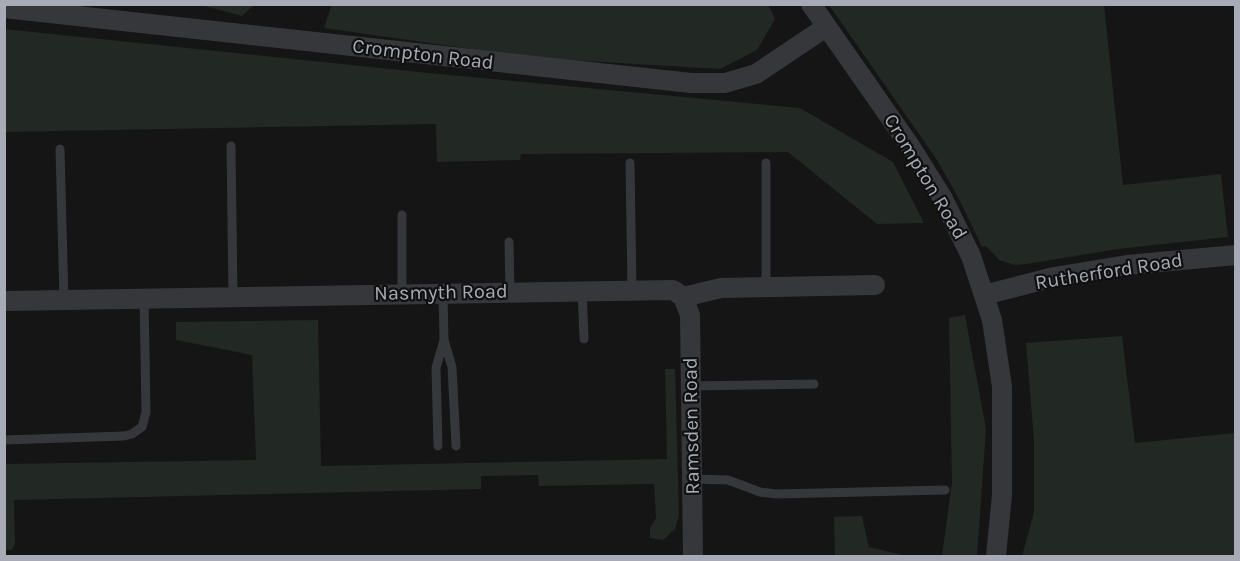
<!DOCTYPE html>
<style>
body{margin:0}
#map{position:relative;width:1240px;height:561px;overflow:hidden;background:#151516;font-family:Karla,sans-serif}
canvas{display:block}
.frame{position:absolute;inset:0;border:6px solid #a8abb5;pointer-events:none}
</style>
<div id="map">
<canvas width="1240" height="561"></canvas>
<div class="frame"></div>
</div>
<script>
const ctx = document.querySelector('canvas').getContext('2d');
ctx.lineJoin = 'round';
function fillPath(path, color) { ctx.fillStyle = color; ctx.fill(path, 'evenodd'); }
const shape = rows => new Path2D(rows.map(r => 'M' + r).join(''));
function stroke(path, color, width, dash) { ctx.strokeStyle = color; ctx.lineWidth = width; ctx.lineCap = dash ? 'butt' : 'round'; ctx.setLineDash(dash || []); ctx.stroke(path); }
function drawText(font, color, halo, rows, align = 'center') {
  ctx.font = font + ' Karla,sans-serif'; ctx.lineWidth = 4.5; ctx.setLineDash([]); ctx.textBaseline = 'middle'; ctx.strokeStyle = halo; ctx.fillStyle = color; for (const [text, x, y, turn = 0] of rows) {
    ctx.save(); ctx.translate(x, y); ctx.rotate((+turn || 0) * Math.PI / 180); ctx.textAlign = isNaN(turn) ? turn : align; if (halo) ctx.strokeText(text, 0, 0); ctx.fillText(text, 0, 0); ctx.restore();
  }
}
fillPath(shape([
 [332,4,768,4,775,19,757,50,720,69,535,58,324,28],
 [201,5,254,5,242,16],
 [829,5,1104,5,1123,185,1221,174,1228,237,1118,249,1026,264,1015,265,999,260,986,246,982,247,959,199,937,160],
 [4,29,429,73,800,108,893,162,924,223,877,224,788,152,521,154,520,160,437,162,436,124,5,132],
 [965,315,986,429,977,556,942,556,952,482,949,318],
 [318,320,321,466,667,459,665,369,675,369,679,515,675,529,663,540,650,538,650,528,656,518,654,484,539,486,538,475,481,476,481,489,14,500,15,544,12,550,5,550,5,464,256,460,252,355,176,340,176,322],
 [1122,336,1135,443,1235,433,1235,556,1022,556,1034,512,1034,441,1026,343],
 [862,516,869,547,907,556,835,556,834,517]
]), '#222823');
stroke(shape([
 [231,146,233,297],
 [60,149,64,300],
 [630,163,632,289],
 [766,163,766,287],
 [402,215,402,294],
 [509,242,510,292],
 [582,290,584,339],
 [443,293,444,340,452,367,456,446],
 [692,386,814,384],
 [4,440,124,436,132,434,142,427,146,412,144,298],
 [438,446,436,368,444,340],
 [693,479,728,480,760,492,776,494,945,490]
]), '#36373b', 9);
stroke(shape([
 [811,4,910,146,942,197,971,256,992,320,1002,387,1002,495,996,556],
 [4,8,691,83,725,83,756,74,826,27],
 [984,295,1054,277,1127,265,1236,255],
 [683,297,721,288,875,285],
 [4,301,673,290,683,297,690,315,693,556]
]), '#36373b', 20);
drawText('20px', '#a8abb5', '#101011', [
 ["Crompton Road",423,55,7],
 ["Crompton Road",925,177,59],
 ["Rutherford Road",1109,272,-9],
 ["Nasmyth Road",441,293,-1],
 ["Ramsden Road",692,426,-91]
]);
</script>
